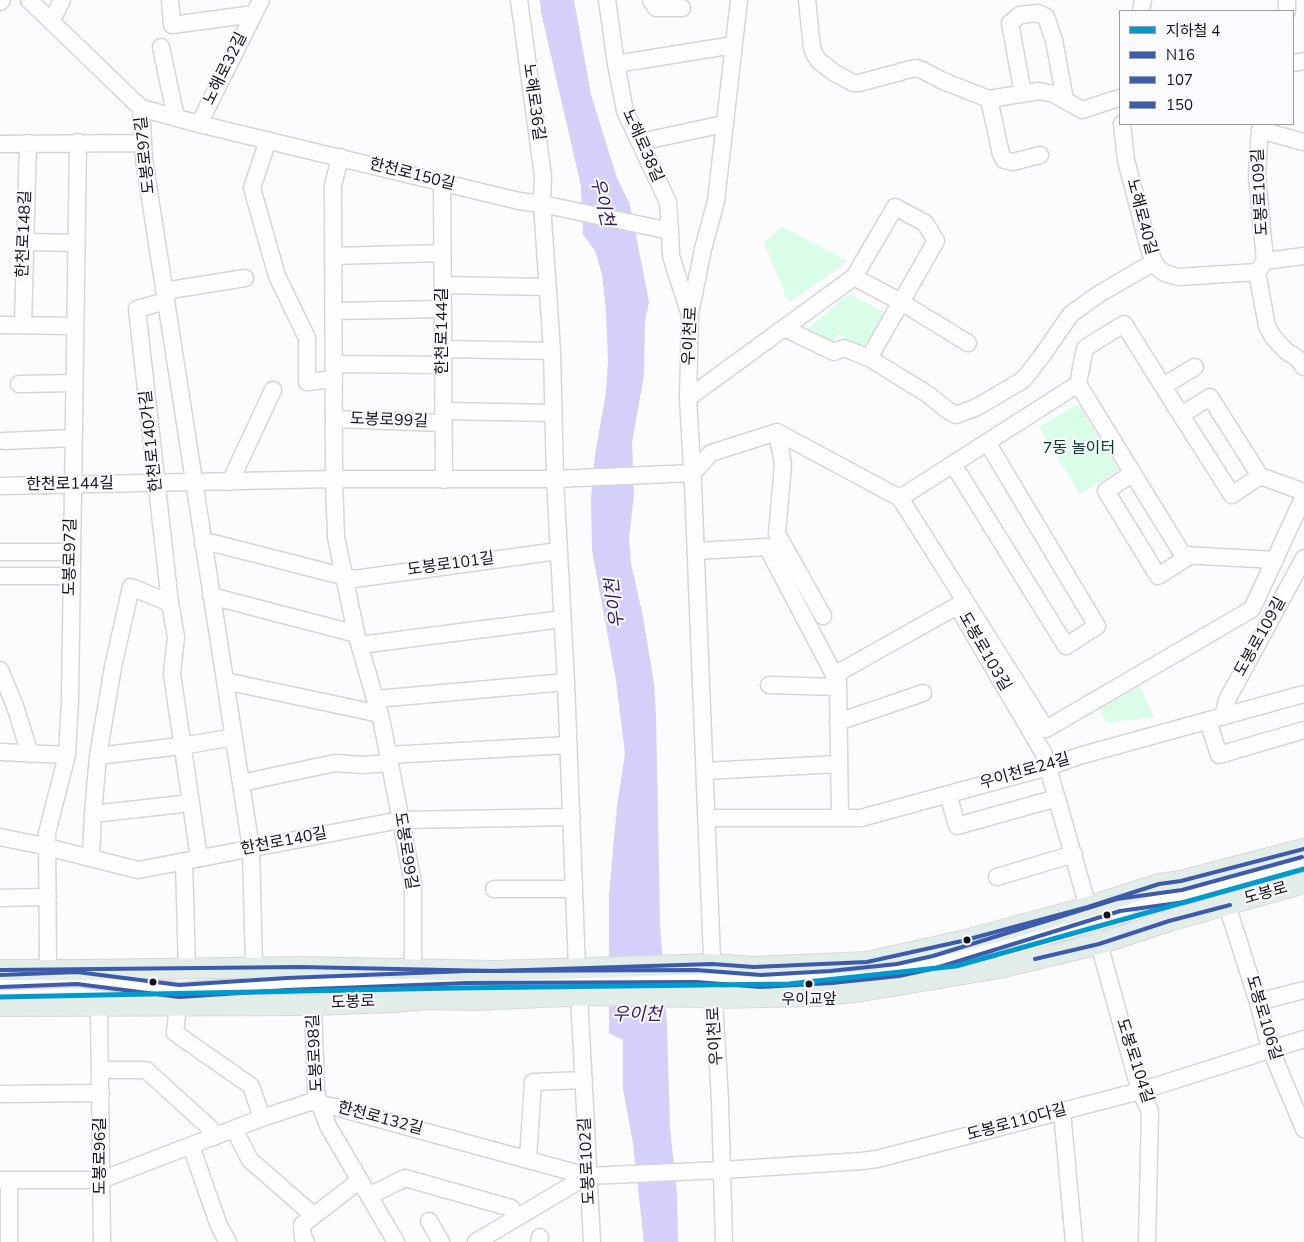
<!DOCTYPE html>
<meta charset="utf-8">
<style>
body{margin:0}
#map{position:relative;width:1304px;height:1242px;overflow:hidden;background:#fcfbfd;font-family:"Nunito Sans","Noto Sans KR",sans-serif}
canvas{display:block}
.legend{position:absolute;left:1119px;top:10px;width:175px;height:115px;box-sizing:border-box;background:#fbfafe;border:1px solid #9e9da2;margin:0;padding:6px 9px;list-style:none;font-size:15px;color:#121218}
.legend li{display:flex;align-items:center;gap:10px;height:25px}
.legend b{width:25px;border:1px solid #9e9da2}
</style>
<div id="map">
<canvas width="1304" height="1242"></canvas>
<ul class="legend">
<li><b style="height:6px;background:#009bce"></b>지하철 4</li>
<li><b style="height:6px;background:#3d5bab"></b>N16</li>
<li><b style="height:6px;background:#3d5bab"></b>107</li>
<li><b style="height:6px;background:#3d5bab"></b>150</li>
</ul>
</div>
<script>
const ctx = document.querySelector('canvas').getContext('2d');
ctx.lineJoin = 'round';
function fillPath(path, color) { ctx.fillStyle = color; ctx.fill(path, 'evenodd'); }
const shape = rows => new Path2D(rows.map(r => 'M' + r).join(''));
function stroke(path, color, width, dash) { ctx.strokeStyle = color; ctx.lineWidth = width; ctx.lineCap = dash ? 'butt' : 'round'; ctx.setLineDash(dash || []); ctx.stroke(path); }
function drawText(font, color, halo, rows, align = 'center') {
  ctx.font = font + ' "Nunito Sans","Noto Sans KR",sans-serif'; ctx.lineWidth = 4; ctx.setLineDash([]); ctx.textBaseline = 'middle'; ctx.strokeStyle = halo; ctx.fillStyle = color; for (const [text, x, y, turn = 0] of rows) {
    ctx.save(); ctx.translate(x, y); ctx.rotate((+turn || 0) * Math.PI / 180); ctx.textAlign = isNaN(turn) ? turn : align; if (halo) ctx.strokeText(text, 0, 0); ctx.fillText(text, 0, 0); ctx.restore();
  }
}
fillPath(shape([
 [782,227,848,261,789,303,764,242],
 [849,294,886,313,864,348,838,334,828,350,802,334],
 [1078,404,1119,470,1080,494,1039,427],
 [1140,686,1154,717,1106,723,1100,709]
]), '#dafde9');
fillPath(shape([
 [540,0,574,0,591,95,617,178,630,205,649,302,645,321,644,375,632,442,634,494,629,538,631,563,643,617,654,684,656,714,660,923,667,1026,670,1128,677,1193,678,1242,644,1242,633,1143,623,1089,623,1040,609,1033,609,896,617,806,625,754,616,680,592,550,591,499,595,455,606,393,608,360,606,310,602,274,595,251,583,234,581,186,541,12]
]), '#d4d0fa');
const minor = shape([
 [29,0,141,108,199,124,519,201,542,204,670,231,671,256,689,312],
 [170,0,172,25,254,14],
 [519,0,543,176,542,204,552,351,555,479,566,682,577,968],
 [607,0,616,64,625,111,668,202,670,231],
 [651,0,656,8,682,8],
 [807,0,812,48,814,53,818,60,833,72,853,83,859,83,915,68,922,70,943,81,989,99,1039,91,1054,94,1082,110,1119,98],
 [0,2,2,0],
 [1141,11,1143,0],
 [1287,11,1287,0],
 [51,22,62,0],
 [161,47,176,118],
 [1293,63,1304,61],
 [616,64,734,45],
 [1023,94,1010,23,1020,15,1038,13,1046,17,1054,40,1065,100],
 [989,99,1001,154,1004,160,1013,162,1040,155],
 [141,108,144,159,251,848,254,967],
 [199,124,261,0],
 [1122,124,1126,160,1149,249,1154,262,1159,269,1165,273,1178,277,1257,272],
 [1261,124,1259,142,1257,176,1265,261],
 [1260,130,1304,142],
 [268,140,252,188,277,276,307,338,307,382,334,379],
 [640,142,724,124],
 [0,144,143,143],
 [340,157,333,186,334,479,336,537,356,633,382,723,413,883,413,970],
 [442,182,444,480],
 [25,242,77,243],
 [333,256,442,253],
 [1260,268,1265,261,1304,256],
 [1257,272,1267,326,1273,337,1286,351,1297,358,1304,367],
 [443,285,548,287],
 [164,291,245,278],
 [166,301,137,309,170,603,176,637,172,674,199,858],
 [334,311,443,309],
 [0,325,75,326],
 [23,325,28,143],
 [784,328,834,352,844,348,869,358,901,302,968,343],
 [443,349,552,351],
 [869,358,929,395,947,410,956,415,977,407,1023,380,1041,357,1071,314,1099,294,1154,262],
 [334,364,443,365],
 [19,384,74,383],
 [1078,384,1183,555,1275,560],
 [1163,386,1195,367],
 [688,398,854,277,895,207,925,223,936,241,901,302,854,277],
 [443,411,553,413],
 [1181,415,1232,495,1260,476],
 [334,419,443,423],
 [777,432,783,464,777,534,823,616],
 [4,441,74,438],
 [953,464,1066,646,1097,626,987,442],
 [1133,473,1106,491,1158,576,1191,555],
 [230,482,273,390],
 [0,486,334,479,555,479,693,473,711,453,777,432,900,498,1078,384,1085,348,1124,324,1181,415,1210,397,1260,476,1304,492],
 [900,498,1046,729,1252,609,1304,496],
 [203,544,213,543,354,579,558,551],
 [696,551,767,547,838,682,840,817],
 [0,552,71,552],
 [0,576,71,576],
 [211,596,349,632,356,633],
 [360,645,562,619],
 [0,670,15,706,30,754],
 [834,675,957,606,1044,754,1088,907],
 [225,681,380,714],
 [769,685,838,687],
 [376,699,566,682],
 [1223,717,1227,700,1304,558],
 [1208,721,1219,755,1304,730],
 [838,722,923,693],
 [0,752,67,755],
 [389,755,568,745],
 [98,756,188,745,234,737],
 [705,771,839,764],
 [241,783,335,763,362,765,390,763],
 [948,794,957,826,1057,798],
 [93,814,191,803],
 [707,818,861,818,1048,767,1079,756,1304,694],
 [0,837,39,845,138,870,400,820,572,817],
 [91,858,93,814,98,756,113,667,131,587,170,603],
 [184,861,187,969],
 [997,877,1074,854],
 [494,889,574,889],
 [0,898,48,897],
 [1227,905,1258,1002,1270,1048,1304,1129],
 [1109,908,1119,905,1183,896,1304,863],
 [1099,944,1140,1091,1150,1111,1147,1242],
 [1000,950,1125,914],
 [48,970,47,833,67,755,70,700,78,142],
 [587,978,696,976,761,981,831,977,916,966,953,957,1009,938],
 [0,981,77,978,179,991,287,984,440,979],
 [426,986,599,984],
 [579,995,592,1242],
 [1258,1002,1304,990],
 [178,1005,175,1033,251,1086,262,1118],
 [313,1005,316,1092,320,1104,328,1126,396,1242],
 [99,1006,102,1242],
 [101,1070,146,1070,210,1128,214,1137],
 [0,1094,101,1093],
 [1062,1111,1074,1242],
 [234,1129,250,1160,313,1215],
 [191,1146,219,1226,228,1242],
 [528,1159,533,1082,584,1080],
 [0,1180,101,1180,262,1118,310,1102,335,1107,587,1176,723,1170,862,1161,877,1159,1140,1091,1304,1039],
 [9,1180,9,1242],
 [369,1196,405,1178,511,1208],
 [429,1221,441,1242],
 [306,1242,303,1238,302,1225,360,1180],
 [476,1242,587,1176],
 [539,1242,540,1237],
 [724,1242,720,1100,713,984,693,484,688,398,690,314,703,249,716,201,739,0]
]);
const major = shape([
 [0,970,81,970,300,967,495,971,712,964,754,967,867,962,962,941,1088,907,1159,884,1181,881,1304,849],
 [0,1006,313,1005,394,1002,425,999,475,1000,588,995,698,997,714,998,817,996,862,991,999,968,1099,944,1169,921,1304,883]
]);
stroke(minor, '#d6d5da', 19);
stroke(major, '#d8d7d9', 22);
stroke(minor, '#fffeff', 16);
stroke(major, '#e2ede9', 20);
stroke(shape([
 [1035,959,1099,944,1169,921,1230,905],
 [0,970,300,967,495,971,712,964,754,967,867,962,962,941,1088,907,1159,884,1181,881,1304,849]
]), '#3d5bab', 4);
stroke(shape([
 [0,987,77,984,179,997,287,990,467,983,696,982,761,987,832,983,899,976,936,968,1120,911,1185,902,1304,869]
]), '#3d5bab', 4);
stroke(shape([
 [0,975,77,972,179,985,287,978,467,971,696,970,761,975,830,971,897,964,933,956,1117,899,1182,890,1302,857]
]), '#3d5bab', 4);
stroke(shape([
 [0,997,455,988,789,984,956,966,1304,869]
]), '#009bce', 5);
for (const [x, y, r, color] of [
 [1107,915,4.5,"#121218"],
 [967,940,4.5,"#121218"],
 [153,982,4.5,"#121218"],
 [809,984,4.5,"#121218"]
]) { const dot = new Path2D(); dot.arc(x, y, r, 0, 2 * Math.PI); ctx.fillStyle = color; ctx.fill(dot); stroke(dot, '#fbfafe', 2); }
drawText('15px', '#121218', '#fbfafe', [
 ["우이교앞",809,1000]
]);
drawText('16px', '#121218', '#fbfafe', [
 ["노해로32길",226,69,-64],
 ["노해로36길",533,102,82],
 ["노해로38길",642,146,66],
 ["도봉로97길",146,155,-96],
 ["한천로150길",412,175,14],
 ["도봉로109길",1261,192,-93],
 ["노해로40길",1141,217,75],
 ["한천로148길",25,234,-88],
 ["한천로144길",443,331,-90],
 ["우이천로",691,336,-87],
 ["도봉로99길",389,421,2],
 ["한천로140가길",152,441,-96],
 ["한천로144길",70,485,-1],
 ["도봉로97길",71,557,-89],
 ["도봉로101길",451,565,-8],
 ["도봉로109길",1261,637,-61],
 ["도봉로103길",984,652,60],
 ["우이천로24길",1025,772,-16],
 ["한천로140길",284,842,-11],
 ["도봉로99길",405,851,81],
 ["도봉로",1266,894,-16],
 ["도봉로",353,1003,-2],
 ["도봉로106길",1263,1018,73],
 ["우이천로",716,1036,-93],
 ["도봉로98길",316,1053,-93],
 ["도봉로104길",1134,1061,72],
 ["한천로132길",380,1119,15],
 ["도봉로110다길",1017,1123,-15],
 ["도봉로96길",101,1156,-90],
 ["도봉로102길",588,1161,-93]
]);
drawText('16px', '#004428', '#fbfafe', [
 ["7동 놀이터",1079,449]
]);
drawText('italic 18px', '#30186c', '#fbfafe', [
 ["우이천",601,202,77],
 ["우이천",616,603,-97],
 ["우이천",637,1016]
]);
</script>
